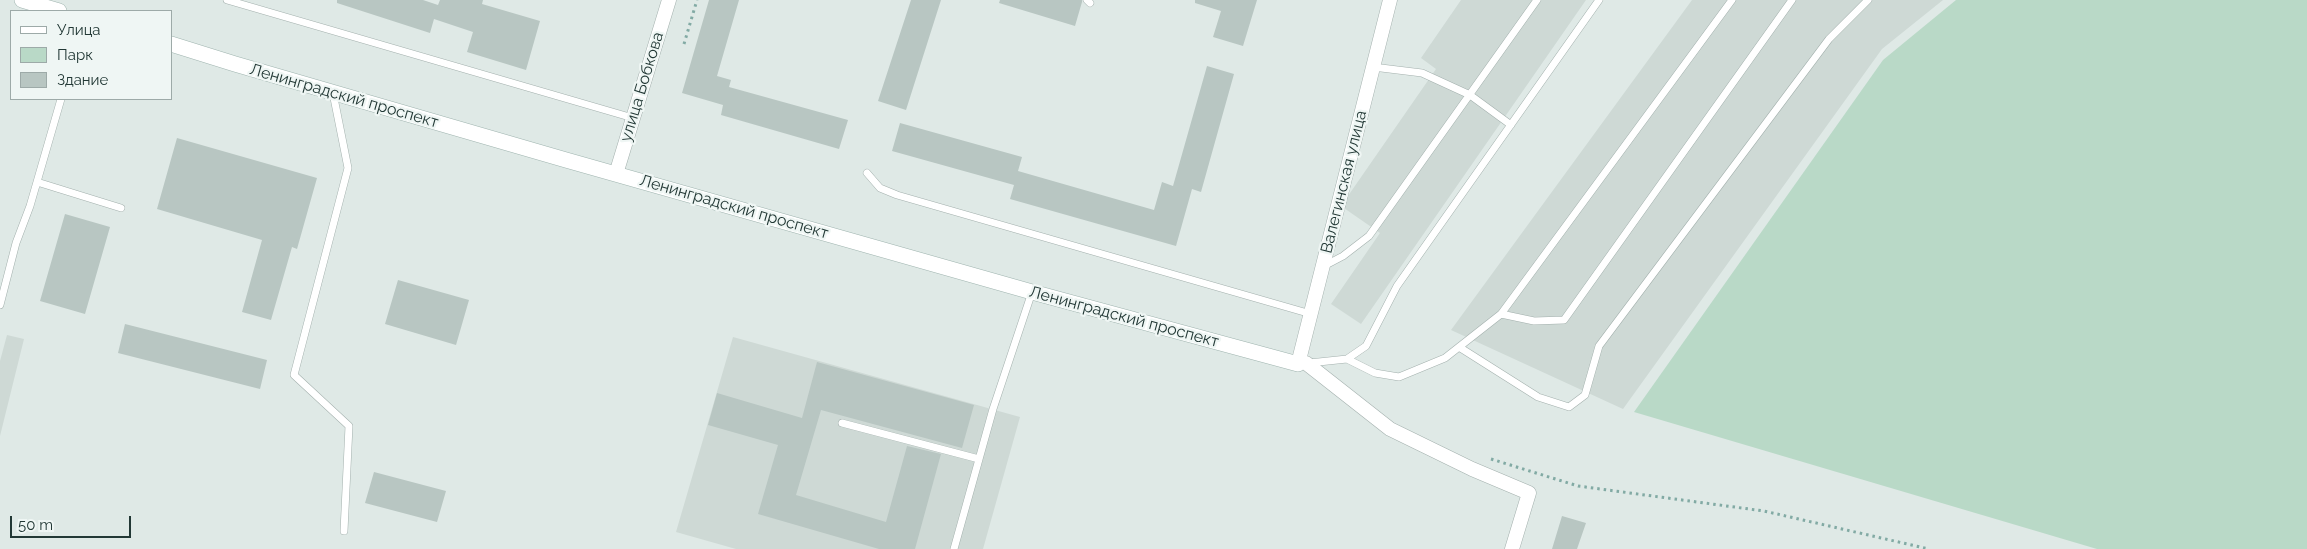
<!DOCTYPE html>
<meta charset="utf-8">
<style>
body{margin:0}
#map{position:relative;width:2307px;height:549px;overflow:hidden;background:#dfe9e6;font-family:Raleway,sans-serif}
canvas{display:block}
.legend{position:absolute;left:10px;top:10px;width:162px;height:90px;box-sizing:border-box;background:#eff6f4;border:1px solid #9daaa8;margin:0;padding:6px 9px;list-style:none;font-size:15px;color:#223835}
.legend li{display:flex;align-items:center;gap:10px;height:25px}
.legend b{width:25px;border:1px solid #9daaa8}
.scale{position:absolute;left:10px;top:516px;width:121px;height:22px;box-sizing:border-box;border:2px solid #223835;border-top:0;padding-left:6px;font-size:15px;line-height:18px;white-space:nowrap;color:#223835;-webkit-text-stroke:4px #eff6f4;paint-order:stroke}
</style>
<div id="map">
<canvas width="2307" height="549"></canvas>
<ul class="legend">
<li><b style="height:6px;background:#fff"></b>Улица</li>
<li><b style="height:14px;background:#b9d9c7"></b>Парк</li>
<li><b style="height:14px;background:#b8c6c2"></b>Здание</li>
</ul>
<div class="scale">50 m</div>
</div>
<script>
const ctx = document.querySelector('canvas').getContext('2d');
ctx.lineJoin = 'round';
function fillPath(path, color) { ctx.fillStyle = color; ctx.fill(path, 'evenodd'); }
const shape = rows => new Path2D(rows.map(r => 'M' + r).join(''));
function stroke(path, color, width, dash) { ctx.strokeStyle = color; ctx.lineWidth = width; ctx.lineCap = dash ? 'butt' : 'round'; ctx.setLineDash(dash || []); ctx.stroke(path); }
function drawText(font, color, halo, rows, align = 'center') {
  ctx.font = font + ' Raleway,sans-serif'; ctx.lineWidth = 4.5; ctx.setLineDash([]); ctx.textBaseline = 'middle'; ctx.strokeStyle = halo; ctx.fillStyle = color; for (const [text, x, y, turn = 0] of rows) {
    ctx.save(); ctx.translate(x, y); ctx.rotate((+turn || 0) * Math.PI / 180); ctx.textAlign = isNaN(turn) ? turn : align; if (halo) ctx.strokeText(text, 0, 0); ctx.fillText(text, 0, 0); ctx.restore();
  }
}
fillPath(shape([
 [1461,0,1586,0,1361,324,1331,304,1380,233,1341,206,1436,69,1421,58],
 [1692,0,1943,0,1882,49,1623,409,1451,330],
 [7,335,24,339,0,436,0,361],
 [733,337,1020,417,983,549,736,549,676,532]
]), '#ced9d5');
fillPath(shape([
 [1956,0,2307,0,2307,549,2097,549,1634,412,1883,60]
]), '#b9d9c7');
fillPath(shape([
 [337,0,423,0,438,5,440,0,483,0,482,4,540,21,526,70,467,52,473,32,434,19,430,33,337,3],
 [709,0,739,0,717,76,731,80,729,87,848,120,839,149,721,115,723,105,682,93],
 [911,0,941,0,906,110,878,101],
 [1000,0,1082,0,1082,2,1075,26,999,3],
 [1195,0,1257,0,1243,46,1213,37,1221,11,1195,3],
 [1207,66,1234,74,1201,192,1192,189,1176,246,1010,199,1014,185,892,151,900,123,1022,157,1018,171,1154,210,1162,182,1173,186],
 [177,138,317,178,297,249,292,247,271,320,242,312,262,240,157,209],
 [65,214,110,227,85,314,40,301],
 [398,280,469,300,456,345,385,324],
 [125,324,267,360,260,389,118,353],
 [817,362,974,405,962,448,821,410,796,495,886,522,907,446,941,454,915,549,879,549,758,514,778,445,708,425,717,393,802,418],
 [374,472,446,491,437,522,365,503],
 [1562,516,1586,523,1577,549,1552,549]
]), '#b8c6c2');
const lane = shape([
 [227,0,633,118],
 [1087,0,1090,3],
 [1373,67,1422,73,1470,95,1511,125],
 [333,93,348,168,294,375,349,426,344,531],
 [867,173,880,188,897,195,1311,314],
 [37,182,121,208],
 [1324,266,1343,256,1369,236,1537,0],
 [0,305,16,243,30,206,61,99],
 [1501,314,1534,321,1564,320,1792,0],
 [1459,347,1538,397,1569,407,1585,395,1599,346,1829,39,1868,0],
 [1347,359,1375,373,1399,377,1445,358,1501,314,1732,0],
 [1309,363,1347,359,1366,346,1397,286,1599,0],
 [842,423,979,459],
 [954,549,993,409,1032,292]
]);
const street = shape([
 [616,174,669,0],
 [1306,363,1390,429,1472,469,1529,493,1512,549],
 [1298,364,1390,0]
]);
const secondary = shape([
 [22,0,59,11],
 [171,44,235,64,566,160,1032,292,1298,364]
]);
stroke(lane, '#a3b0ad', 8);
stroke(street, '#a3b0ad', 15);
stroke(secondary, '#9fb4af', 16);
stroke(shape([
 [684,44,697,0],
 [1491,459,1578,486,1764,511,1929,549]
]), '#82aaa4', 3, [2.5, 4]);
stroke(lane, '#fff', 7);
stroke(street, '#fff', 14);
stroke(secondary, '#fff', 15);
drawText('16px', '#223835', '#eff6f4', [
 ["улица Бобкова",642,87,-73],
 ["Ленинградский проспект",344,96,16],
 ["Валегинская улица",1344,182,-76],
 ["Ленинградский проспект",734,207,16],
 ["Ленинградский проспект",1124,317,15]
]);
</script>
